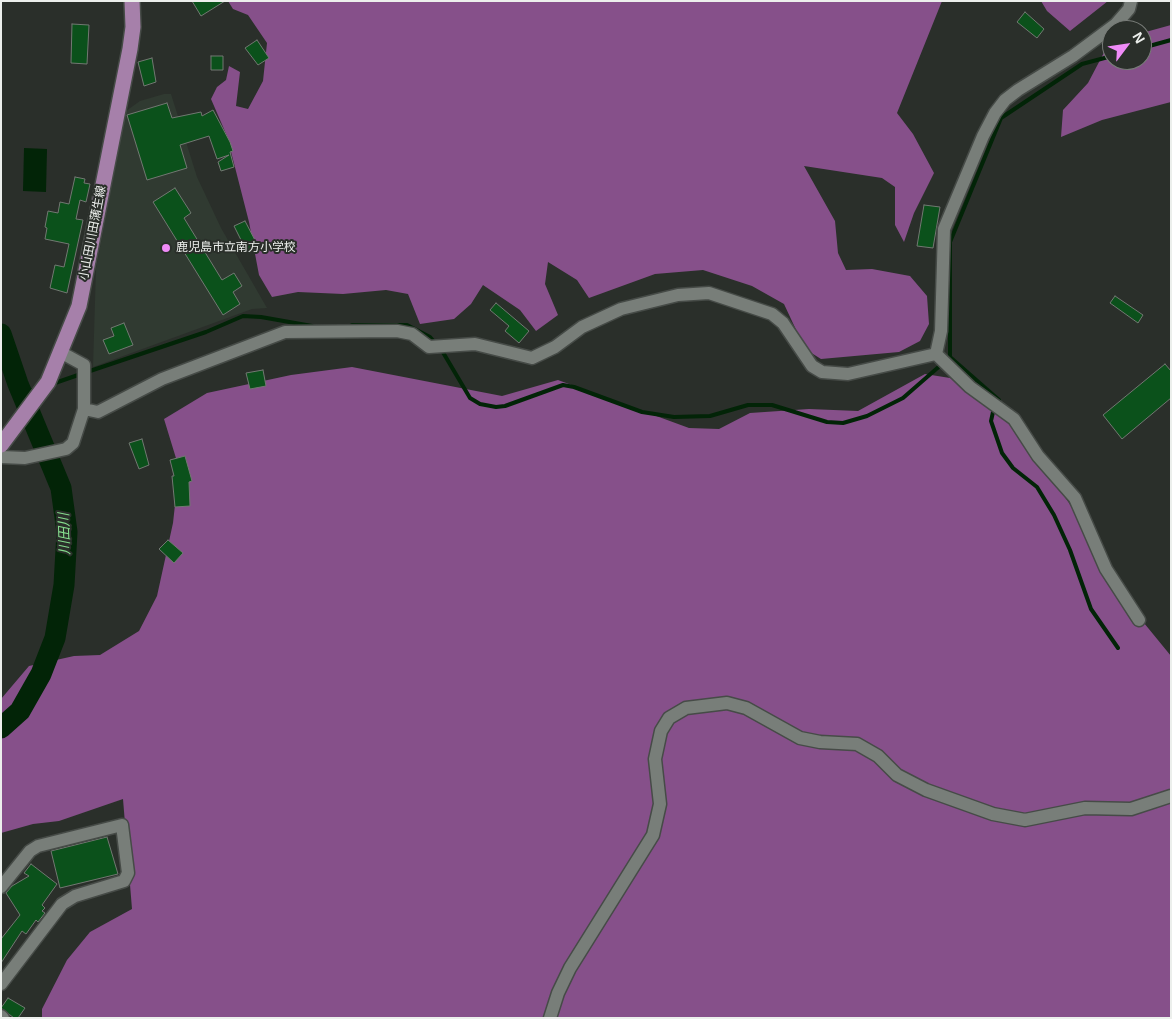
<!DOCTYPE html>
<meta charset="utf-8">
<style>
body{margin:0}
#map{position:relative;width:1172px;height:1019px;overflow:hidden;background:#2a2f2a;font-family:Arial,sans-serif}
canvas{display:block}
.frame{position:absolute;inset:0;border:2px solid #ecefec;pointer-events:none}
.north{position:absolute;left:1102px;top:20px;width:50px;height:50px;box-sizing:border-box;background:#2a2f2a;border:1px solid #787c78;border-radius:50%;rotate:59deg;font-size:14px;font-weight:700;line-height:20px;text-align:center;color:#ecefec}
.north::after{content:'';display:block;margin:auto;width:18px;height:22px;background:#ef8bf7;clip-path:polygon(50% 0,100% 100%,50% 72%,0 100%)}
</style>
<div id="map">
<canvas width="1172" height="1019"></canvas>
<div class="frame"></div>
<div class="north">N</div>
</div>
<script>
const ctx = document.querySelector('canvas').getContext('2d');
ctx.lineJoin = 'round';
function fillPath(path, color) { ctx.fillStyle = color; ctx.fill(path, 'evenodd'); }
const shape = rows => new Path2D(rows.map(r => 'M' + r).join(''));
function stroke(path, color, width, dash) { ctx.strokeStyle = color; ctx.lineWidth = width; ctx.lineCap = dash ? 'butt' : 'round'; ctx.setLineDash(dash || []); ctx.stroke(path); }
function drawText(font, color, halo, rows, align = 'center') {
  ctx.font = font + ' Arial,"Noto Sans JP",sans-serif'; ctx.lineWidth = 4; ctx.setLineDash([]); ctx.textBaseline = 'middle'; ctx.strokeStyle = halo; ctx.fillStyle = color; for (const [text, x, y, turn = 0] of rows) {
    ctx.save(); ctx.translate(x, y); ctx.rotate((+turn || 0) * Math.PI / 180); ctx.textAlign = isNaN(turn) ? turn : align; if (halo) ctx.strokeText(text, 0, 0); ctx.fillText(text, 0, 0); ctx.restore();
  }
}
fillPath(shape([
 [164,94,171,94,197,177,221,228,267,308,252,309,93,367,96,268,126,111,140,101]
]), '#303a31');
fillPath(shape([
 [228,1,942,1,897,113,913,134,934,173,914,213,904,242,895,225,895,187,882,178,804,166,835,221,838,253,846,270,872,269,910,276,927,296,929,324,920,341,899,352,821,359,805,349,784,304,752,286,703,270,655,274,589,298,577,280,548,262,545,284,558,315,536,331,520,310,483,285,471,304,454,319,420,324,408,294,386,290,343,294,298,292,272,297,259,275,249,222,227,136,211,99,217,87,226,80,229,66,240,72,236,106,248,109,263,81,267,43,248,15,233,9],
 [1041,1,1108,1,1070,31,1047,11],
 [1171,25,1171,102,1102,120,1061,137,1063,110,1088,83,1109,43,1112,42,1112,60,1142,60,1142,33],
 [352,367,502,396,558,380,689,428,719,429,750,413,809,409,858,411,925,374,950,378,999,402,1069,503,1135,612,1171,656,1171,1018,42,1018,42,1009,67,960,90,932,132,909,123,799,59,821,33,824,1,833,1,699,29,666,74,656,100,655,139,631,157,596,173,523,179,468,164,419,207,393,291,375]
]), '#86508a');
fillPath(shape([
 [24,148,47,149,46,192,23,191]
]), '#022407');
stroke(shape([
 [1142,48,1171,40],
 [352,325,407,325,430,337,436,344],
 [441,349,470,398,480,404,496,407,505,406,563,385,574,387,642,412,674,417,710,416,748,405,772,405,827,422,843,423,867,416,903,398,950,357,999,400],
 [950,357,950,242,1001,118,1082,64,1112,56],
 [87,372,206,332,243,316,261,317,312,326],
 [52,384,81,374],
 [22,394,36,389],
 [993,412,991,421,1002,453,1013,468,1037,487,1054,515,1070,550,1091,609,1118,648]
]), '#022407', 4);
stroke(shape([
 [1,334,18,384,61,488,67,532,64,585,55,638,41,674,20,711,1,728]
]), '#022407', 21);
const building = shape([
 [192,1,225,1,201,16,192,1],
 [1025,12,1044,29,1037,38,1017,22,1025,12],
 [72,24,89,25,87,64,71,63,72,24],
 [257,40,269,58,258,65,245,48,257,40],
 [211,56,223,56,223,70,211,70,211,56],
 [152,58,156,82,144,86,138,62,152,58],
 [167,103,172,118,201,112,202,116,213,110,230,142,233,151,230,152,234,167,221,171,218,162,229,155,217,159,209,136,180,145,187,168,147,180,127,115,167,103],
 [75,177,85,179,84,183,90,184,86,202,80,200,76,219,83,220,67,293,50,288,55,265,64,267,69,244,45,239,47,228,45,227,48,211,58,213,60,202,69,204,75,177],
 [175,188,191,213,184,218,222,280,234,273,242,286,233,292,240,304,223,315,153,202,175,188],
 [924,205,940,207,933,248,917,246,924,205],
 [245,221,258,246,247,252,234,226,245,221],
 [1115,296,1143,315,1138,323,1110,303,1115,296],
 [496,303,529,331,519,343,505,331,509,326,490,310,496,303],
 [124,323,133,345,109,354,103,340,114,336,111,328,124,323],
 [1165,364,1171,371,1171,398,1122,439,1103,415,1165,364],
 [263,370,266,386,250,389,246,373,263,370],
 [142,439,149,465,139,469,129,443,142,439],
 [185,456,192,481,189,482,190,506,175,507,172,476,174,476,170,460,185,456],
 [168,540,183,553,174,563,159,549,168,540],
 [107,837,118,874,60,888,51,851,107,837],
 [31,864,57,884,42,905,45,908,42,911,45,913,38,922,36,920,26,934,22,931,1,963,1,939,20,915,6,893,12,886,29,876,24,873,31,864],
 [8,998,25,1008,18,1018,14,1018,1,1008,8,998]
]);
fillPath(building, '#0b511b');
stroke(building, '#727872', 1);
const minor = shape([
 [62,353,84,365,84,409,98,412,162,379,285,332,397,331,412,334,429,347,475,344,532,358,555,347,582,327,621,309,678,295,709,293,772,314,783,323,812,366,822,372,848,374,936,354,941,331,944,229,983,136,995,113,1005,100,1018,90,1073,56,1116,24,1129,9,1131,1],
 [936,354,970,387,1014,419,1038,456,1075,498,1106,569,1139,620],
 [1,457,25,458,66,449,73,443,84,409],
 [1,887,30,851,38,846,122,825,128,873,124,881,75,896,62,904,1,984],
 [1,1016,3,1018],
 [550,1018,558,993,570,968,653,835,660,804,655,759,661,731,669,718,686,708,727,703,746,708,800,738,820,742,857,744,878,756,897,775,926,790,993,814,1025,820,1085,808,1131,809,1171,796]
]);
const major = shape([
 [1,445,48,382,79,306,130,49,133,27,132,1]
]);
stroke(minor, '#464b47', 15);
stroke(major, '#464b47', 18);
stroke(minor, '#787e79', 12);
stroke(major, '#a680aa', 15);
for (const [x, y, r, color] of [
 [166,248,5,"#ef8bf7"]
]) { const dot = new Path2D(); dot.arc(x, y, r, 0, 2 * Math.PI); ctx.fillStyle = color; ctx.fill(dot); stroke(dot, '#2a2f2a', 2); }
drawText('12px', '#ecefec', '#2a2f2a', [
 ["小山田川田蒲生線",93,233,-79]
]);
drawText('12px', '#ecefec', '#2a2f2a', [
 ["鹿児島市立南方小学校",176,248]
], 'left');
drawText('italic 14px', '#86dd8e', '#2a2f2a', [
 ["川田川",65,534,-92]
]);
</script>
